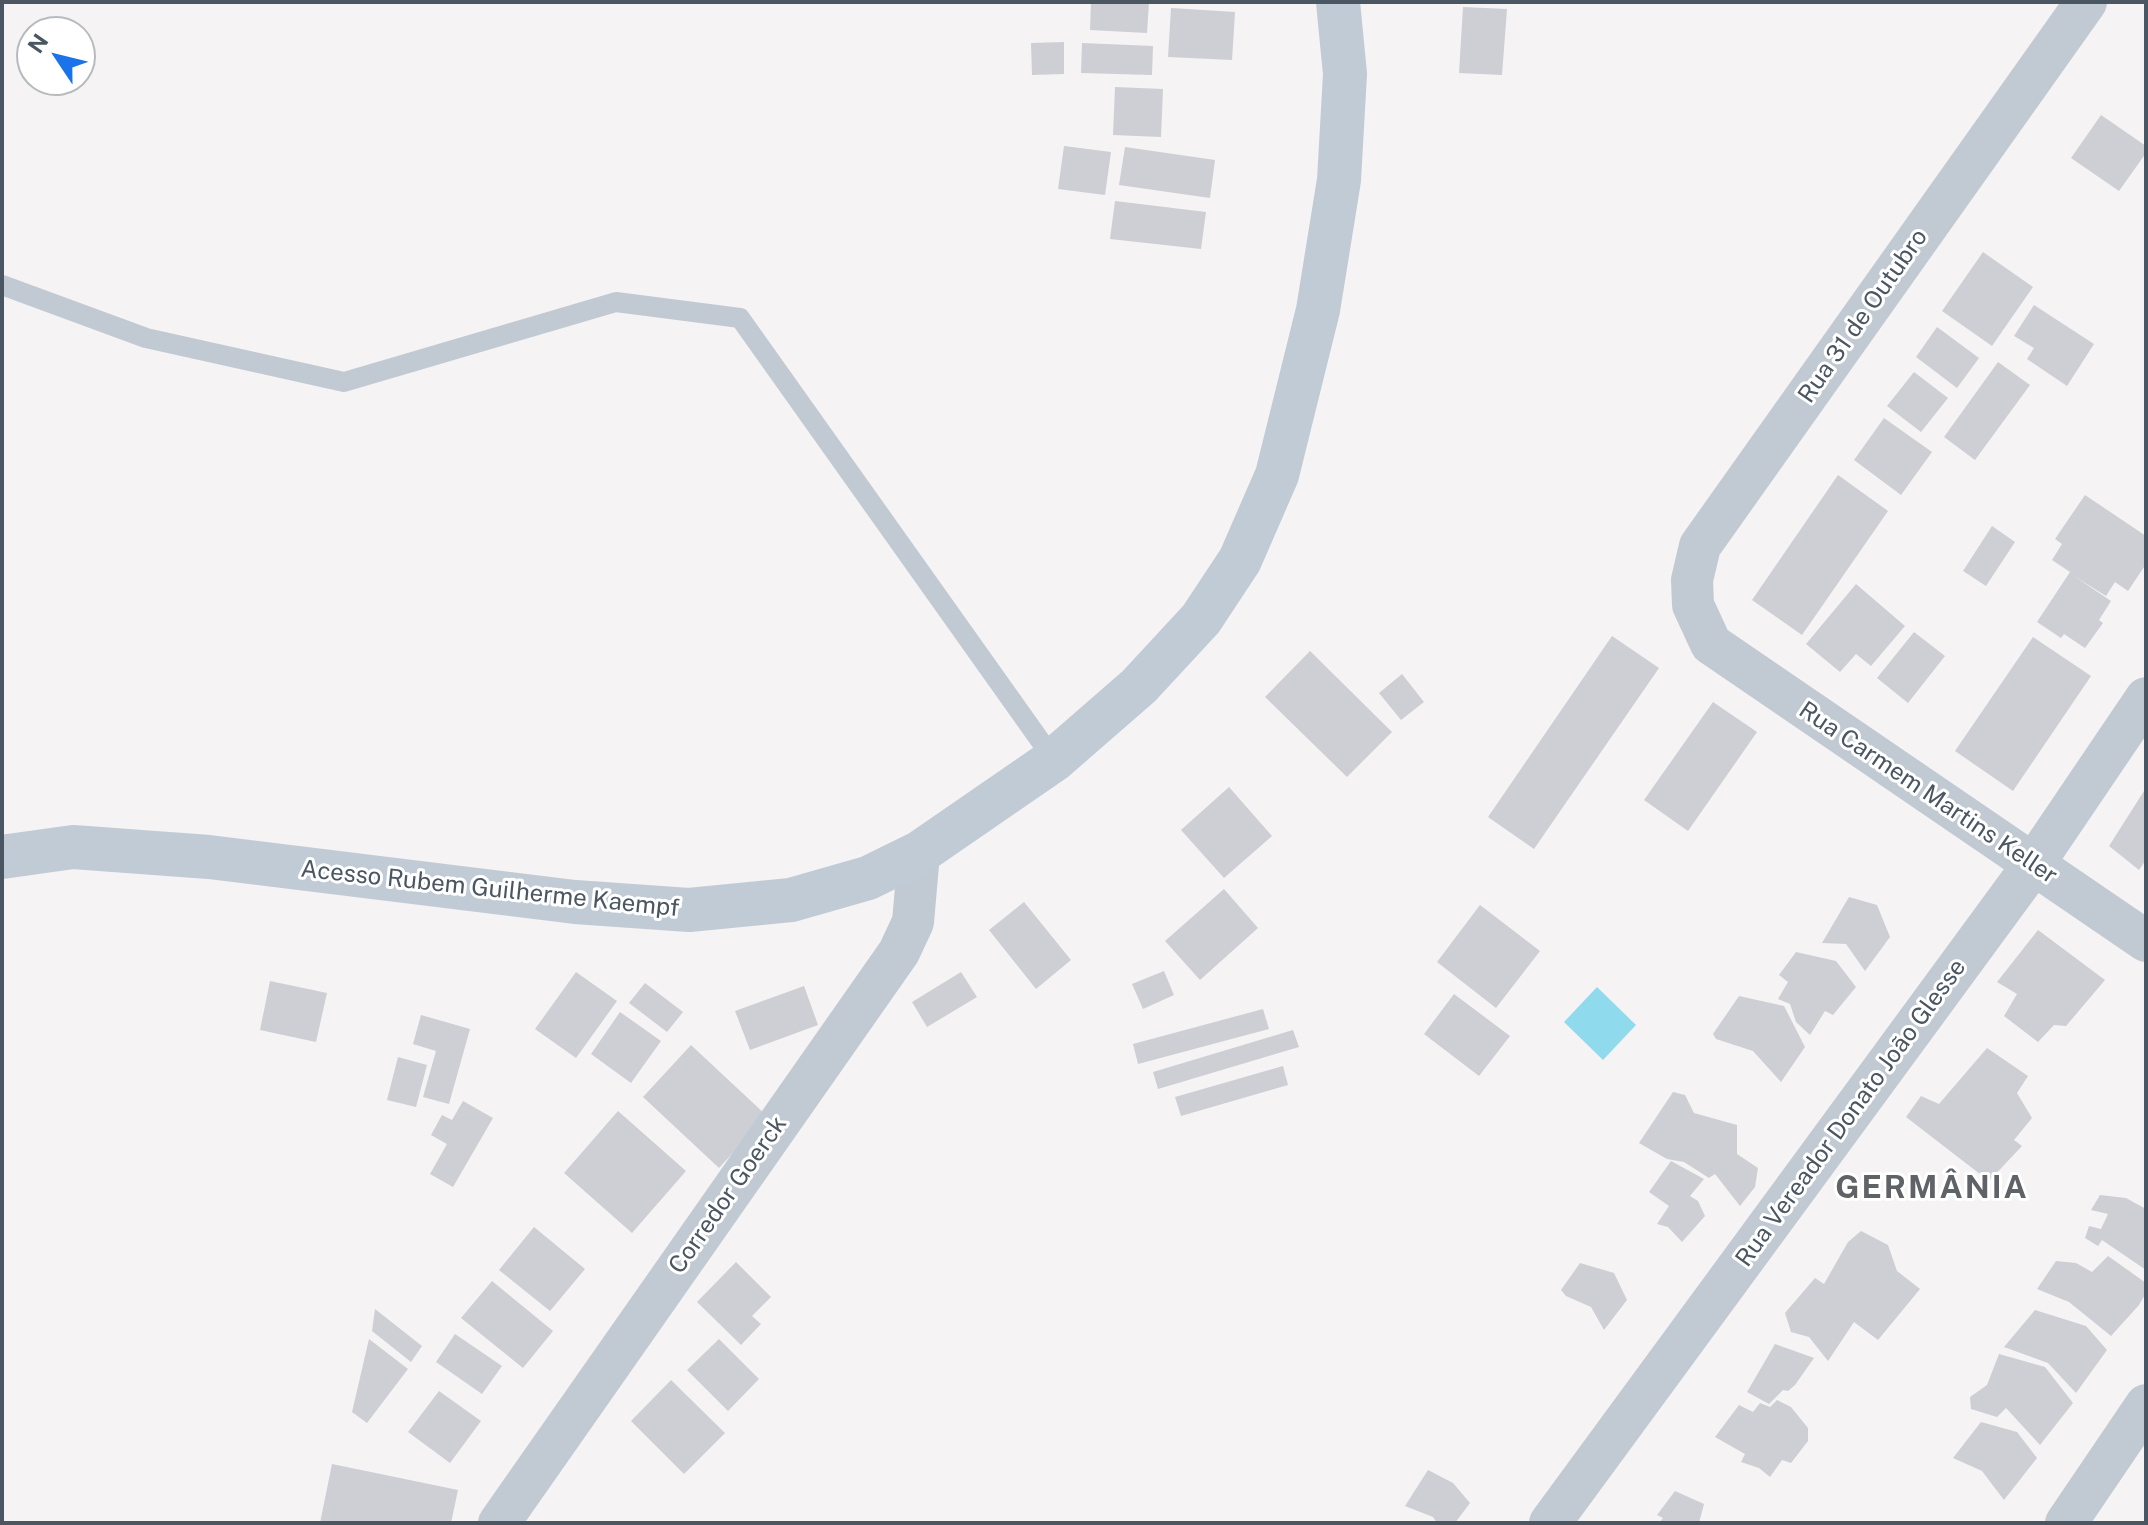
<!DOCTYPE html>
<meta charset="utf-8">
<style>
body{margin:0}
#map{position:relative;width:2148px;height:1525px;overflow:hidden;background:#f5f3f3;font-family:"Public Sans",sans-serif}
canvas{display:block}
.frame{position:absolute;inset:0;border:4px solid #4a5661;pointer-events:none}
.north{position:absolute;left:16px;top:16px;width:80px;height:80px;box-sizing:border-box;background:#fff;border:2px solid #b7bbc0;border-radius:50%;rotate:305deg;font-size:22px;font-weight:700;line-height:32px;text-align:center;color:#4a5661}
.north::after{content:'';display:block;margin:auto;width:28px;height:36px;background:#1a73e8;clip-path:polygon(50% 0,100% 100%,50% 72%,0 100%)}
</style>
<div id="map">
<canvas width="2148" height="1525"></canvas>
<div class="frame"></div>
<div class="north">N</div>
</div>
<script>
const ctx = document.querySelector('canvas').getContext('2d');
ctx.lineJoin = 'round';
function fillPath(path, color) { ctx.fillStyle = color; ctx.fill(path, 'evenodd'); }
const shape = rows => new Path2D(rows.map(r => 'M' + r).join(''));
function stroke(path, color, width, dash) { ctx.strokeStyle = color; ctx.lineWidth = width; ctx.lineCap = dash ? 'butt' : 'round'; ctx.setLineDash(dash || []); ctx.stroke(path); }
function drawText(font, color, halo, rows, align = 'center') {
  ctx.font = font + ' "Public Sans",sans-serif'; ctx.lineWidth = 6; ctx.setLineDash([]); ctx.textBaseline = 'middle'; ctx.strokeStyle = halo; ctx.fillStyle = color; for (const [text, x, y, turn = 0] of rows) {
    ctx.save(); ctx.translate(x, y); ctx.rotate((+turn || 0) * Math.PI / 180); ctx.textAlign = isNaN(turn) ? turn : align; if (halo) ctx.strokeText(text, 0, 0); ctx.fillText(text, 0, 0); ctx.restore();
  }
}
fillPath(shape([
 [1597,987,1636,1025,1603,1060,1564,1022]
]), '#90daee');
fillPath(shape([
 [1091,2,1149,2,1147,33,1090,30],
 [1463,7,1507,9,1502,75,1459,73],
 [1171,8,1235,12,1232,60,1168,57],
 [1064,42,1064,74,1032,75,1031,43],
 [1082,43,1153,46,1152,75,1081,73],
 [1115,87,1163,89,1161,137,1113,135],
 [2101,115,2146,146,2146,153,2119,191,2071,158],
 [1064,146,1111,152,1105,195,1058,189],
 [1125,147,1215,160,1210,198,1119,185],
 [1115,201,1206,212,1201,249,1110,239],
 [1983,252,2033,287,1992,346,1942,311],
 [2034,305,2094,344,2067,386,2027,359,2034,348,2014,336],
 [1937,327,1979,358,1957,388,1916,357],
 [1998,362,2030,385,1975,460,1944,437],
 [1914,372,1948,398,1921,432,1887,406],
 [1884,418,1932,452,1901,495,1854,460],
 [1838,475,1888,511,1802,635,1752,600],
 [2085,495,2146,536,2146,564,2128,591,2115,582,2106,596,2074,576,2111,601,2099,620,2103,623,2085,648,2064,634,2061,638,2037,622,2070,572,2052,560,2062,544,2055,539],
 [1992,526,2015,542,1986,586,1963,571],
 [1856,584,1905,626,1871,666,1856,654,1840,672,1806,644],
 [1914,632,1945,656,1908,703,1877,678],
 [1612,636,1659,668,1534,849,1488,817],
 [2033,637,2091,676,2013,791,1955,751],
 [1310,651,1392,732,1347,777,1265,697],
 [1402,674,1424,702,1401,720,1379,693],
 [1713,702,1757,732,1688,831,1644,800],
 [1229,787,1272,836,1224,878,1181,830],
 [2144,791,2146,860,2139,870,2109,846],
 [1224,889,1258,928,1200,980,1165,941],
 [1849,897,1877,905,1890,937,1865,971,1846,944,1822,943],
 [1024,902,1071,960,1036,989,989,930],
 [1480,905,1540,951,1496,1008,1437,962],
 [2038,930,2105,980,2066,1026,2054,1025,2038,1042,2004,1016,2017,994,1997,982],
 [1796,952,1836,961,1856,987,1833,1015,1825,1011,1810,1035,1796,1022,1790,1004,1778,999,1788,982,1779,975],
 [1164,971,1174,995,1143,1009,1132,984],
 [576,972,617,1001,576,1058,535,1029],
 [961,972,977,997,927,1027,912,1002],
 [270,981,327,993,316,1042,260,1030],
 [645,983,683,1012,667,1032,629,1003],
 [804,986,818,1025,750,1050,735,1011],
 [1454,994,1510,1036,1479,1076,1424,1034],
 [1739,996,1784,1006,1805,1047,1781,1082,1753,1051,1716,1039,1713,1034],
 [1263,1009,1269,1029,1138,1064,1133,1044],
 [620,1012,661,1041,631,1083,591,1054],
 [421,1015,470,1029,449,1104,423,1097,436,1051,413,1044],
 [1293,1030,1299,1047,1158,1089,1153,1072],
 [691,1045,767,1116,719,1168,643,1097],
 [1987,1048,2028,1076,2017,1093,2032,1118,2014,1140,2022,1146,1989,1181,1906,1117,1921,1096,1939,1104],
 [398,1057,427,1065,416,1107,387,1100],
 [1283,1066,1288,1085,1181,1116,1175,1097],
 [1673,1092,1685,1095,1694,1113,1737,1125,1737,1154,1758,1168,1755,1187,1740,1206,1715,1174,1709,1178,1684,1162,1667,1159,1639,1143],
 [463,1101,493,1118,453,1187,430,1174,447,1144,431,1135,442,1115,452,1120],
 [618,1111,686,1171,632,1233,564,1173],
 [1671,1161,1704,1179,1690,1196,1698,1201,1705,1216,1682,1242,1668,1227,1657,1224,1669,1206,1649,1192],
 [2100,1195,2126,1198,2146,1209,2146,1270,2102,1240,2098,1246,2085,1238,2089,1226,2101,1229,2108,1214,2091,1210],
 [534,1227,585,1269,550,1311,499,1270],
 [1861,1231,1888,1245,1897,1271,1920,1289,1878,1340,1854,1322,1828,1361,1809,1337,1791,1332,1785,1313,1815,1278,1824,1284,1848,1242],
 [2108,1256,2146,1283,2146,1293,2139,1305,2111,1336,2069,1302,2037,1289,2056,1261,2076,1263,2092,1272],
 [736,1262,771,1297,752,1316,761,1324,741,1345,697,1302],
 [1580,1263,1614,1273,1627,1300,1604,1330,1591,1307,1566,1296,1561,1290],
 [492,1281,553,1331,523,1368,461,1318],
 [375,1309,422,1346,411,1362,372,1331],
 [2035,1310,2086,1326,2107,1350,2076,1393,2048,1363,2004,1347],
 [455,1334,502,1366,482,1394,436,1362],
 [369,1339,408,1369,367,1423,352,1412],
 [719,1339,759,1379,728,1411,687,1370],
 [1775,1344,1814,1358,1795,1385,1788,1391,1783,1390,1769,1404,1747,1392],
 [1999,1354,2045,1367,2073,1403,2040,1445,2006,1408,1997,1417,1971,1409,1970,1397,1987,1385],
 [671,1380,725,1433,684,1474,631,1421],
 [439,1391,481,1421,450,1463,408,1432],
 [1777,1400,1791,1407,1808,1428,1808,1441,1791,1463,1782,1460,1770,1477,1759,1468,1741,1462,1745,1454,1715,1437,1739,1405,1753,1412,1760,1403,1770,1407],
 [1981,1422,2017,1432,2037,1458,2004,1500,1982,1471,1953,1458],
 [332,1464,458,1490,451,1523,320,1523],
 [1428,1470,1453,1483,1470,1503,1455,1523,1437,1523,1433,1517,1405,1506],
 [1675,1491,1704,1504,1699,1523,1659,1523,1663,1518,1657,1515]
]), '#cdcfd5');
stroke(shape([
 [2,285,146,338,344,382,616,302,740,318,1054,760]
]), '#c1cad2', 20);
stroke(shape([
 [2086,2,1700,546,1692,580,1693,605,1711,644,2146,941],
 [499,1523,899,952,913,922,919,853],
 [1550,1523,2033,865,2146,698],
 [2066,1523,2146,1405]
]), '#c1cad2', 42);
stroke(shape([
 [2,857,73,847,209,857,575,902,689,910,791,900,868,878,919,853,1054,760,1139,686,1201,619,1240,560,1277,475,1318,310,1339,180,1345,74,1338,2]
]), '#c1cbd6', 44);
drawText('24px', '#4a5661', '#fff', [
 ["Rua 31 de Outubro",1863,316,-55],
 ["Rua Carmem Martins Keller",1928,793,34],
 ["Acesso Rubem Guilherme Kaempf",490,889,6],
 ["Rua Vereador Donato João Glesse",1851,1113,-54],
 ["Corredor Goerck",728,1195,-55]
]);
ctx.letterSpacing = '2px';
drawText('bold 32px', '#5f6368', '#fff', [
 ["GERMÂNIA",1932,1188]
]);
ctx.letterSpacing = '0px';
</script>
